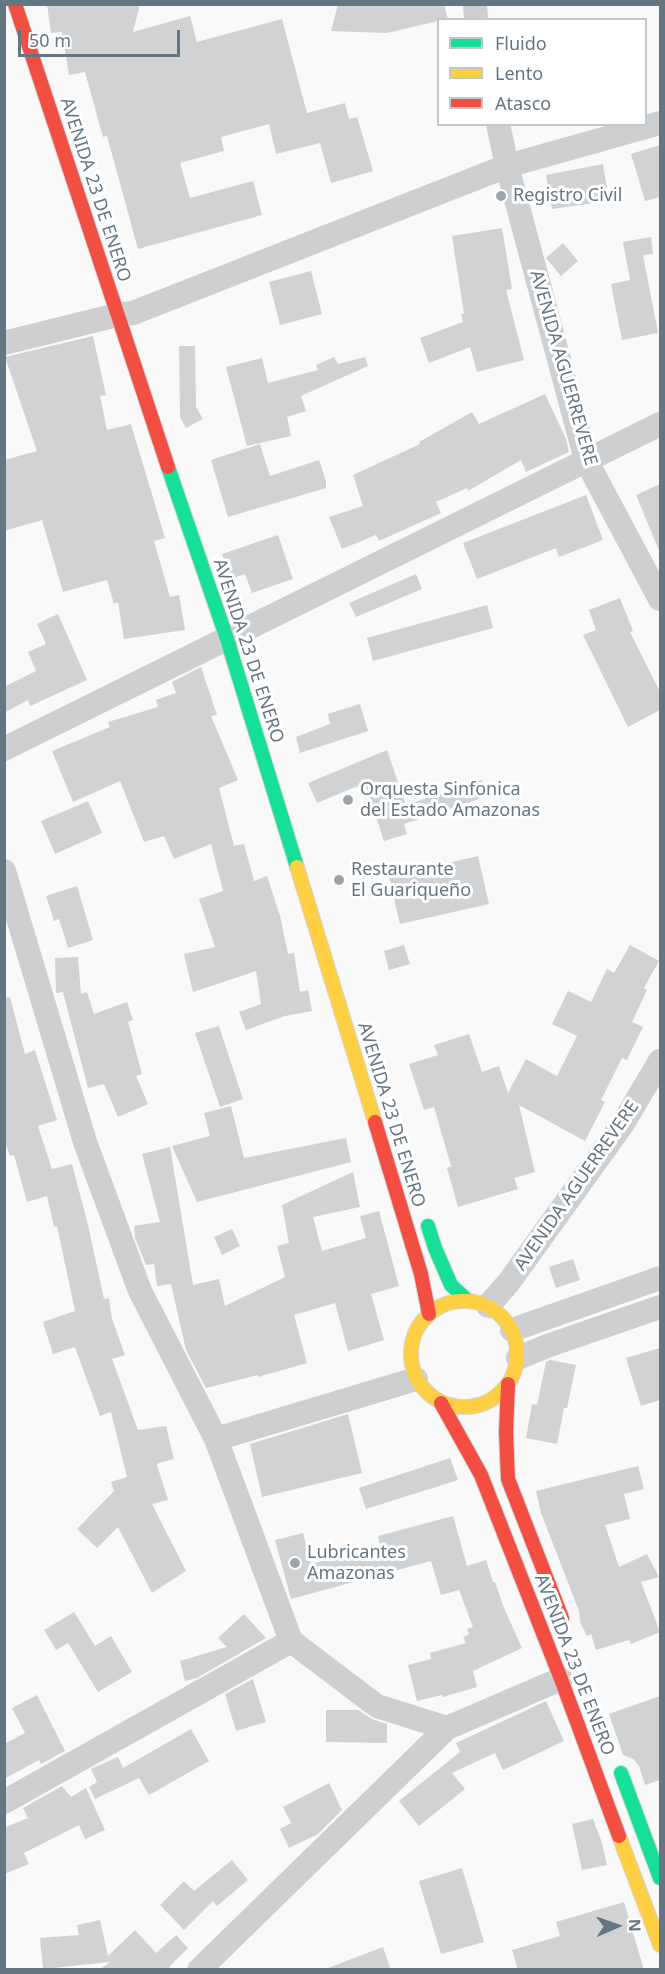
<!DOCTYPE html>
<meta charset="utf-8">
<style>
body{margin:0}
#map{position:relative;width:665px;height:1974px;overflow:hidden;background:#f9f9f9;font-family:"Noto Sans",sans-serif}
canvas{display:block}
.frame{position:absolute;inset:0;border:6px solid #657683;pointer-events:none}
.legend{position:absolute;left:437px;top:18px;width:210px;height:108px;box-sizing:border-box;background:#fff;border:2px solid #c1c8cd;margin:0;padding:8px 10px;list-style:none;font-size:18px;color:#657683}
.legend li{display:flex;align-items:center;gap:12px;height:30px}
.legend b{width:30px;border:2px solid #c1c8cd}
.north{position:absolute;left:587px;top:1896px;width:60px;height:60px;-webkit-text-stroke:4px #fff;paint-order:stroke;rotate:88deg;font-size:16px;font-weight:700;line-height:24px;text-align:center;color:#657683}
.north::after{content:'';display:block;margin:auto;width:21px;height:27px;background:#657683;clip-path:polygon(50% 0,100% 100%,50% 72%,0 100%)}
.scale{position:absolute;left:18px;top:30px;width:162px;height:27px;box-sizing:border-box;border:3px solid #657683;border-top:0;padding-left:8px;font-size:18px;line-height:21px;white-space:nowrap;color:#657683;-webkit-text-stroke:4px #fff;paint-order:stroke}
</style>
<div id="map">
<canvas width="665" height="1974"></canvas>
<div class="frame"></div>
<ul class="legend">
<li><b style="height:8px;background:#16e098"></b>Fluido</li>
<li><b style="height:8px;background:#ffcf43"></b>Lento</li>
<li><b style="height:8px;background:#f24e42"></b>Atasco</li>
</ul>
<div class="north">N</div>
<div class="scale">50 m</div>
</div>
<script>
const ctx = document.querySelector('canvas').getContext('2d');
ctx.lineJoin = 'round';
function fillPath(path, color) { ctx.fillStyle = color; ctx.fill(path, 'evenodd'); }
const shape = rows => new Path2D(rows.map(r => 'M' + r).join(''));
function stroke(path, color, width, dash) { ctx.strokeStyle = color; ctx.lineWidth = width; ctx.lineCap = dash ? 'butt' : 'round'; ctx.setLineDash(dash || []); ctx.stroke(path); }
function drawText(font, color, halo, rows, align = 'center') {
  ctx.font = font + ' "Noto Sans",sans-serif'; ctx.lineWidth = 6; ctx.setLineDash([]); ctx.textBaseline = 'middle'; ctx.strokeStyle = halo; ctx.fillStyle = color; for (const [text, x, y, turn = 0] of rows) {
    ctx.save(); ctx.translate(x, y); ctx.rotate((+turn || 0) * Math.PI / 180); ctx.textAlign = isNaN(turn) ? turn : align; if (halo) ctx.strokeText(text, 0, 0); ctx.fillText(text, 0, 0); ctx.restore();
  }
}
fillPath(shape([
 [47,4,140,4,133,32,190,16,197,42,282,19,307,113,345,103,349,119,357,117,373,171,331,183,320,143,276,154,269,124,221,137,224,151,180,163,190,198,253,181,262,215,138,249,107,136,103,137,85,72,69,75,62,32,51,33],
 [338,4,444,4,448,19,438,20,438,21,387,33,331,31],
 [660,145,660,197,645,201,631,154],
 [603,164,609,201,552,209,546,175],
 [502,228,512,289,506,290,524,360,477,372,470,347,429,363,420,338,463,322,461,314,464,314,452,236],
 [651,237,653,254,643,255,658,333,622,340,611,284,630,280,623,242],
 [563,243,578,261,561,276,546,258],
 [311,271,322,314,280,325,269,282],
 [93,336,106,395,100,396,107,430,131,424,165,538,154,541,170,597,179,595,185,630,124,639,118,602,114,604,107,580,63,592,42,520,4,531,4,460,37,451,5,357],
 [179,346,195,346,196,407,203,419,186,428,180,417],
 [334,357,338,364,365,357,368,366,301,396,306,411,287,417,291,436,247,446,226,367,262,358,268,383,318,370,316,365],
 [545,394,566,439,569,452,526,472,521,460,468,491,467,488,436,502,441,513,379,541,376,535,342,549,329,517,363,506,353,475,420,444,419,442,472,412,479,424],
 [260,444,270,476,319,460,326,481,326,488,228,517,211,460],
 [660,484,660,553,636,495],
 [586,495,603,540,559,557,556,548,477,579,463,543],
 [278,535,293,579,252,593,245,574,230,579,222,554],
 [416,574,422,589,356,617,349,603],
 [620,598,633,631,630,632,660,692,660,710,628,727,583,635,596,630,589,610],
 [487,605,493,628,373,661,367,638],
 [58,614,87,680,30,706,28,700,4,713,4,687,36,671,28,652,46,644,37,624],
 [201,667,217,715,211,716,238,780,219,788,234,846,244,844,254,881,267,876,280,916,288,954,294,953,300,992,308,990,312,1011,285,1016,246,1030,239,1012,261,1004,256,971,193,992,184,954,215,947,199,899,223,891,211,844,174,859,164,836,144,842,120,781,73,802,52,751,110,727,108,722,158,707,156,700,176,693,172,682],
 [360,704,368,731,300,753,296,737,330,724,328,714],
 [387,750,406,805,482,780,488,796,404,824,407,834,384,841,365,783,317,803,308,783],
 [88,801,102,833,55,854,41,821],
 [478,856,489,904,400,924,389,877],
 [77,886,93,940,68,948,59,919,54,921,46,896],
 [404,945,410,964,389,970,384,951],
 [630,945,659,961,644,988,647,990,632,1022,643,1027,627,1060,622,1058,601,1100,605,1102,585,1141,519,1105,535,1172,514,1178,518,1189,458,1207,447,1168,451,1166,434,1107,424,1110,409,1064,438,1055,434,1045,469,1034,482,1072,499,1066,508,1093,526,1059,557,1076,577,1036,552,1024,568,991,591,1002,607,969,614,973],
 [78,957,81,994,87,992,94,1014,127,1002,133,1020,128,1022,142,1074,136,1076,148,1104,118,1117,104,1084,88,1088,63,992,56,993,55,958],
 [10,997,25,1054,35,1050,57,1120,38,1126,52,1169,72,1164,88,1225,104,1299,109,1298,112,1319,125,1355,112,1359,138,1430,166,1426,174,1459,159,1463,157,1465,168,1500,152,1504,186,1571,152,1593,118,1527,97,1548,77,1529,114,1491,111,1482,127,1477,111,1412,100,1416,75,1347,53,1354,43,1322,75,1311,57,1226,54,1227,47,1196,27,1202,14,1155,10,1156,4,1139,4,998],
 [219,1026,243,1099,220,1107,195,1033],
 [231,1106,244,1158,346,1138,351,1162,197,1202,172,1146,210,1136,204,1113],
 [170,1147,193,1285,219,1279,225,1306,285,1277,277,1246,289,1243,282,1205,353,1172,360,1207,313,1217,322,1251,366,1238,360,1216,379,1211,399,1286,371,1294,384,1340,348,1351,335,1303,294,1315,307,1363,258,1377,258,1375,206,1388,186,1350,171,1284,157,1286,154,1264,146,1265,135,1238,134,1226,160,1222,142,1154],
 [232,1229,240,1246,222,1255,214,1237],
 [573,1259,580,1280,556,1288,549,1267],
 [660,1348,660,1400,641,1406,626,1358],
 [550,1360,576,1365,567,1408,564,1408,557,1444,526,1438,532,1404,537,1405,546,1362],
 [348,1414,362,1473,262,1497,250,1444],
 [450,1458,458,1480,366,1509,359,1488],
 [638,1466,644,1489,624,1494,630,1519,605,1525,619,1567,647,1554,659,1577,641,1582,660,1632,631,1644,629,1640,596,1650,591,1634,587,1636,580,1622,579,1611,541,1513,536,1491],
 [453,1516,467,1566,486,1560,493,1582,495,1582,504,1608,522,1648,473,1671,477,1687,443,1697,442,1695,417,1701,408,1665,431,1659,430,1653,466,1643,463,1637,469,1634,467,1629,473,1627,459,1590,441,1595,431,1561,291,1599,275,1540,303,1533,311,1564,380,1545,378,1536],
 [74,1612,95,1646,111,1636,132,1672,98,1692,68,1643,56,1650,44,1630],
 [244,1614,266,1638,197,1678,185,1681,180,1661,227,1647,218,1638],
 [253,1679,266,1722,236,1731,225,1694],
 [37,1695,65,1751,41,1764,39,1760,4,1779,4,1744,25,1733,12,1708],
 [660,1696,660,1780,645,1785,639,1766,633,1759,623,1755,609,1714],
 [546,1701,564,1741,503,1770,495,1753,452,1773,465,1789,419,1826,399,1801,460,1752,456,1743],
 [326,1710,358,1710,372,1719,387,1724,387,1743,326,1742],
 [191,1729,209,1761,149,1795,139,1778,95,1799,89,1787,97,1782,91,1769,118,1757,123,1768],
 [329,1783,342,1810,318,1834,289,1848,280,1829,291,1823,283,1807],
 [62,1786,71,1797,86,1788,105,1830,85,1839,79,1825,24,1853,29,1864,4,1874,4,1828,28,1818,23,1808],
 [593,1819,602,1843,607,1865,582,1870,572,1824],
 [232,1860,248,1880,217,1906,213,1901,184,1930,160,1905,184,1881,194,1891],
 [462,1868,484,1942,441,1954,419,1881],
 [624,1902,644,1970,518,1970,512,1950,560,1936,556,1922],
 [100,1920,108,1956,135,1930,156,1953,176,1935,188,1948,169,1967,171,1970,99,1970,110,1962,43,1969,40,1938,79,1935,77,1925],
 [383,1947,391,1970,328,1970,328,1968]
]), '#d0d2d3');
const fast = shape([
 [168,467,227,639,297,867],
 [428,1226,435,1248,451,1285,467,1300],
 [621,1773,660,1878]
]);
const slow = shape([
 [297,867,375,1122],
 '411 1354a53 53 0 1 1 106 0a53 53 0 1 1-106 0Z',
 [619,1836,660,1945]
]);
const jam = shape([
 [15,4,168,467],
 [375,1122,421,1274,429,1314],
 [508,1384,506,1432,508,1479,562,1618],
 [441,1403,481,1475,561,1679,619,1836]
]);
stroke(fast, '#d5d6d7', 16);
stroke(slow, '#d5d6d7', 16);
stroke(jam, '#d5d6d7', 16);
stroke(shape([
 [475,4,476,20],
 [498,124,507,166,586,460,660,599],
 [4,343,117,315,133,313,507,166,660,123],
 [4,749,660,424],
 [4,871,85,1142,140,1291,216,1439,291,1641,377,1706,447,1728],
 [488,1306,509,1282,622,1125,660,1061],
 [512,1330,660,1278],
 [518,1358,547,1346,660,1307],
 [216,1439,416,1379],
 [4,1802,291,1641],
 [199,1970,447,1728,561,1679]
]), '#cecfd0', 24);
stroke(fast, '#16e098', 14);
stroke(slow, '#ffcf43', 14);
stroke(jam, '#f24e42', 14);
for (const [x, y, r, color] of [
 [501,196,6,"#99a4ac"],
 [348,800,6,"#99a4ac"],
 [339,880,6,"#99a4ac"],
 [295,1563,6,"#99a4ac"]
]) { const dot = new Path2D(); dot.arc(x, y, r, 0, 2 * Math.PI); ctx.fillStyle = color; ctx.fill(dot); stroke(dot, '#fff', 2); }
drawText('18px', '#657683', '#fff', [
 ["AVENIDA 23 DE ENERO",95,190,72],
 ["AVENIDA AGUERREVERE",563,368,74],
 ["AVENIDA 23 DE ENERO",248,651,72],
 ["AVENIDA 23 DE ENERO",391,1115,73],
 ["AVENIDA AGUERREVERE",577,1186,-55],
 ["AVENIDA 23 DE ENERO",574,1665,69]
]);
drawText('18px', '#657683', '#fff', [
 ["Registro Civil",513,196],
 ["Orquesta Sinfonica",360,790],
 ["del Estado Amazonas",360,811],
 ["Restaurante",351,870],
 ["El Guariqueño",351,891],
 ["Lubricantes",307,1553],
 ["Amazonas",307,1574]
], 'left');
</script>
